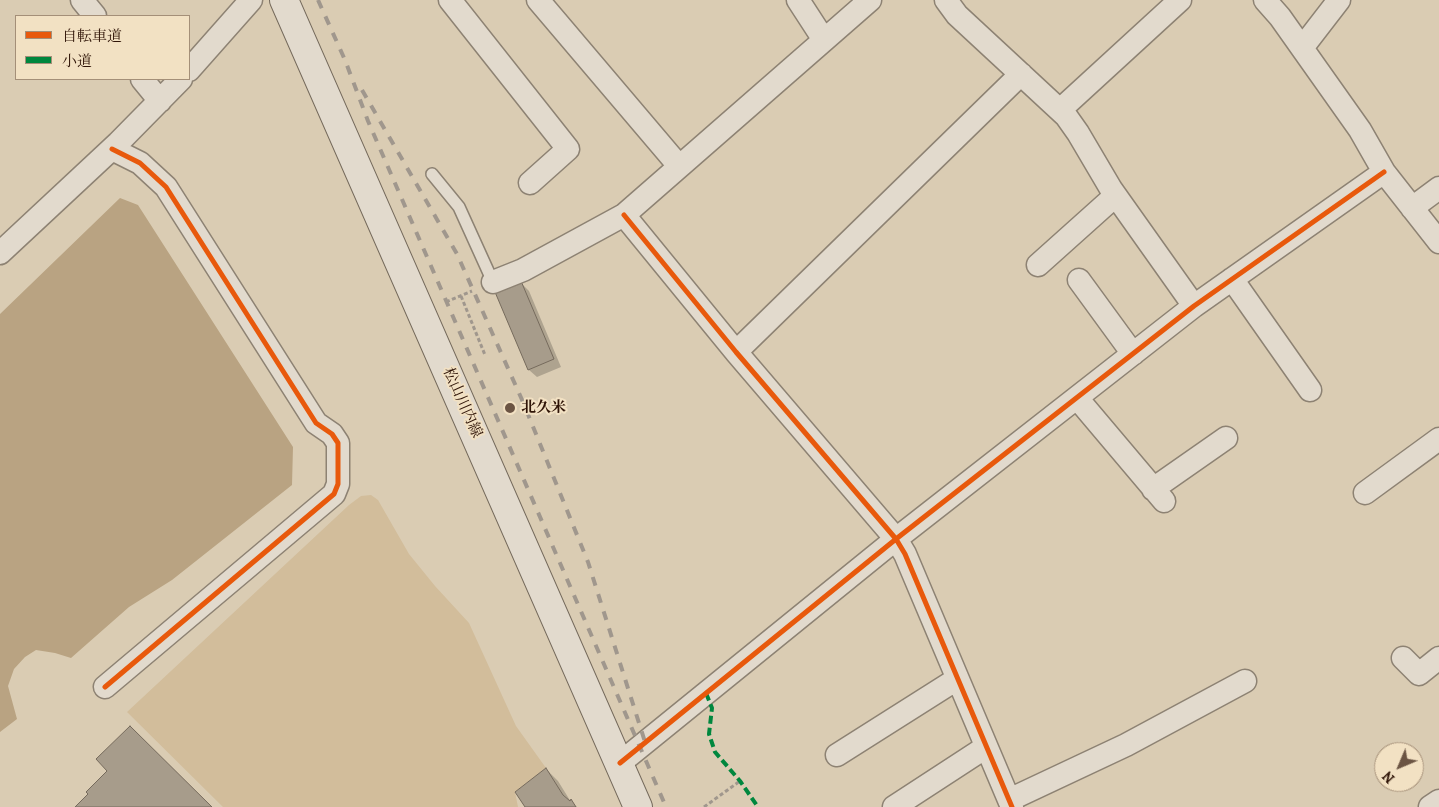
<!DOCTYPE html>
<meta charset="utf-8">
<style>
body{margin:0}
#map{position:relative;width:1439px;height:807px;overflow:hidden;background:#daccb3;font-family:Alegreya,"Noto Serif JP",serif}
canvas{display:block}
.legend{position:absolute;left:15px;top:15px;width:175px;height:65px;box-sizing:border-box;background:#f2e1c3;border:1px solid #a48f78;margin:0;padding:6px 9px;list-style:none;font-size:15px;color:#2f1407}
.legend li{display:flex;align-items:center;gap:10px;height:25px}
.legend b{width:25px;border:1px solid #a48f78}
.north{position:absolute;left:1374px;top:742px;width:50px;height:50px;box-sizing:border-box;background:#f2e1c3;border:1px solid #a48f78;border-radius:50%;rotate:225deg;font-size:14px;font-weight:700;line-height:20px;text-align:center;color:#2f1407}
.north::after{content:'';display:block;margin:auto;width:18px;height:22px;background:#6b5443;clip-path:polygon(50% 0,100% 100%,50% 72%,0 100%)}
</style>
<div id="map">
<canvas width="1439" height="807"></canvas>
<ul class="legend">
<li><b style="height:6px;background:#e8590c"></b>自転車道</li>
<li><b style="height:6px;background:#00873e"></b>小道</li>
</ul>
<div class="north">N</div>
</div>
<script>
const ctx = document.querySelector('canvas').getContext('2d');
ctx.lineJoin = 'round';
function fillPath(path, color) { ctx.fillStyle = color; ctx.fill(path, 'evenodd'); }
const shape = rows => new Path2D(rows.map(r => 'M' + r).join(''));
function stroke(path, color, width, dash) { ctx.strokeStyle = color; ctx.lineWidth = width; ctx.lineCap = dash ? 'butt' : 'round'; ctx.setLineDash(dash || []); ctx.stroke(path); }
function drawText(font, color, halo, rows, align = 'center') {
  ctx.font = font + ' Alegreya,"Noto Serif JP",serif'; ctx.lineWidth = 4; ctx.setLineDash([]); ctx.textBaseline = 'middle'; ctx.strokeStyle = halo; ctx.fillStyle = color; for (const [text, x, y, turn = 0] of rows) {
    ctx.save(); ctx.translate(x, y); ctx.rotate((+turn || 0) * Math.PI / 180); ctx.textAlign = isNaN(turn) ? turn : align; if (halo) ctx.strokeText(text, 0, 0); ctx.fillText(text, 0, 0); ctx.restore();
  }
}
fillPath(shape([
 [371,495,378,500,409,554,435,586,469,623,516,726,546,768,515,792,518,807,223,807,127,712,349,505,361,496]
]), '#d2bd9b');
fillPath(shape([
 [120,198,138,205,293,447,292,485,172,580,129,607,71,658,55,653,36,650,25,657,14,669,8,686,17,719,0,732,0,314]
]), '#b9a382');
fillPath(shape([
 [521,283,529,291,561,367,537,377,529,370],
 [546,769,558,781,571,802,577,807,527,807]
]), '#0003');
const building = shape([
 [521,281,554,359,528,370,495,292,521,281],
 [130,726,212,807,75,807,88,794,86,792,107,771,96,759,130,726],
 [546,768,563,795,570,801,571,799,576,807,525,807,515,792,546,768]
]);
fillPath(building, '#a79c8b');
stroke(building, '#756a5c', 1);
const lane = shape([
 [432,174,459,207,493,282]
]);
const street = shape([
 [82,0,95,16],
 [450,0,568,149,530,183],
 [538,0,679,166],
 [798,0,824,40],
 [946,0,957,15,1066,116,1078,133,1111,189,1194,306],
 [1265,0,1280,17,1360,130,1384,172,1439,242],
 [1302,48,1339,0],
 [189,70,251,0],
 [142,79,160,101],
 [1060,110,1180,0],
 [1412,208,1439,188],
 [624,215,736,352,896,539,905,554,1012,807],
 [0,253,118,143,181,79],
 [1038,265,1115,196],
 [1232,279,1310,390],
 [1079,280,1133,354],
 [493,282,523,270,624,215,870,0],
 [736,352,1021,74],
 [1077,398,1164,501],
 [1153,489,1226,438],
 [1365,493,1439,439],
 [1403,658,1419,674,1439,658],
 [105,687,334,494,338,484,338,443,332,434,316,423,166,187,140,163,112,149],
 [837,755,957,679],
 [620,763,896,539,1194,306,1384,172],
 [1009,800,1126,745,1245,681],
 [894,807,986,747],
 [1430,807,1439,801]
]);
const secondary = shape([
 [284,0,638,807]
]);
stroke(lane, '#8d8273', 14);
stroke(street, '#8d8273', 25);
stroke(secondary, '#756a5c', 30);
stroke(shape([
 [461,296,485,355],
 [446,302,472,291],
 [704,807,740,781]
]), '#a0978d', 3, [4, 2.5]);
stroke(lane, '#e2dacd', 11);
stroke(street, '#e2dacd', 22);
stroke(secondary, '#e2dacd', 28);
stroke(shape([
 [318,0,345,60,368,121,666,807],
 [362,90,457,254,523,402,588,562,645,742]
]), '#a0978d', 4, [9, 9]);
stroke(shape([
 [706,693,712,708,709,734,715,752,740,781,758,807]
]), '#00873e', 4, [8, 4]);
stroke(shape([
 [624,215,736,352,896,539,905,554,1012,807],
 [105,687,334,494,338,484,338,443,332,434,316,423,166,187,140,163,112,149],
 [620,763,896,539,1194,306,1384,172]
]), '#e8590c', 5);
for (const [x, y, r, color] of [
 [510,408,6,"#6b5443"]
]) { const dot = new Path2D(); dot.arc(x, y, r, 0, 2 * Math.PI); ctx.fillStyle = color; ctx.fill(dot); stroke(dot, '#f2e1c3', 2); }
drawText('15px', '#2f1407', '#f2e1c3', [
 ["松山川内線",462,403,66]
]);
drawText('bold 15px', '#2f1407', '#f2e1c3', [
 ["北久米",521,408]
], 'left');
</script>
